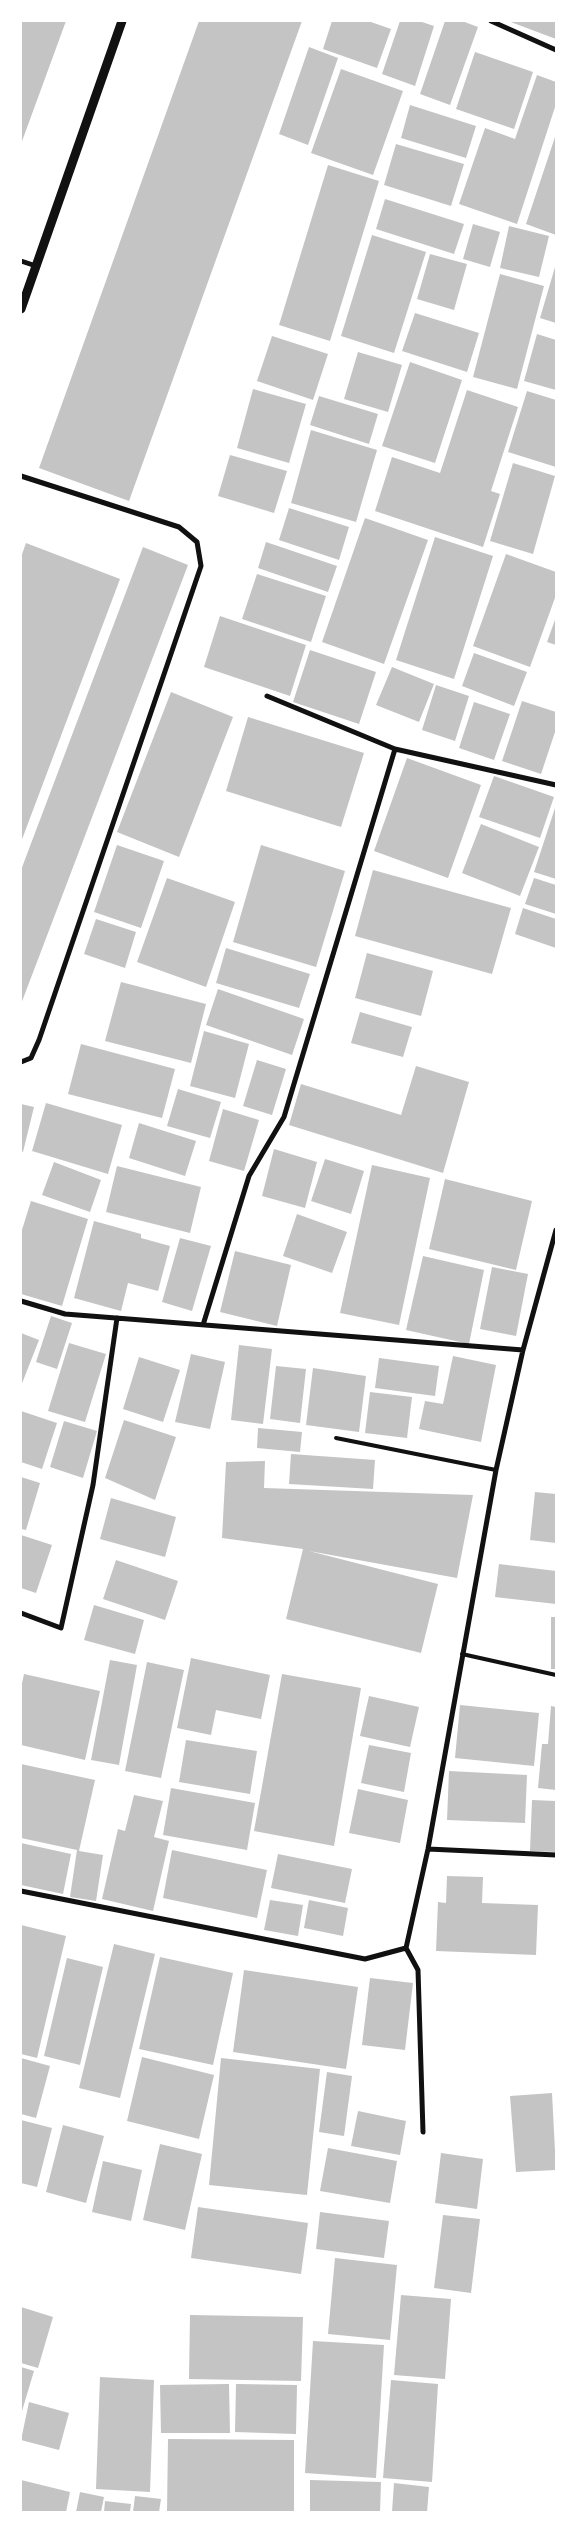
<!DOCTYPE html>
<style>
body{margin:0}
#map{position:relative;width:577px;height:2533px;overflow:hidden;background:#fff;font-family:Arial,sans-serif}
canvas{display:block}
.frame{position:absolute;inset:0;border:22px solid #fff;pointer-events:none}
</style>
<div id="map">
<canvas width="577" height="2533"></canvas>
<div class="frame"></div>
</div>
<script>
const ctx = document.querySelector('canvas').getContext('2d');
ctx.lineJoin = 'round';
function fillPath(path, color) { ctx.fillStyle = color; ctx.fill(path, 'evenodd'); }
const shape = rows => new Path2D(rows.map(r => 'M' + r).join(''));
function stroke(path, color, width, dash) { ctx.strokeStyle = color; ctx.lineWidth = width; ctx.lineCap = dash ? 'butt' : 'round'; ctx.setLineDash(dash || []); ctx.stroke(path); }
fillPath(shape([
 [21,21,66,21,21,144],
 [199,21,302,21,129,501,39,468],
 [332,21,368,21,391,29,377,68,323,49],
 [400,21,419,21,434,26,415,86,382,74],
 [445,21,462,21,478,27,450,105,420,94],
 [508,21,556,21,556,39],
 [309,47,338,58,308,145,279,134],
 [475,52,533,72,514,129,456,109],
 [341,69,403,91,373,175,311,153],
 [537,75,556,82,556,104,517,224,459,204,485,128,515,139],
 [410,105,476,126,466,158,401,138],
 [555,137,556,137,556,235,526,224],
 [396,144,464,164,451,206,384,185],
 [328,165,379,181,330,341,279,325],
 [385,199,464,224,454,254,376,229],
 [473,224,500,232,490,267,463,259],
 [509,226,549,236,539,277,500,268],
 [372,235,426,252,394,353,341,336],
 [430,254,467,264,454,310,417,299],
 [555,267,556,267,556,323,540,318],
 [500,274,544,286,517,389,473,377],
 [415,313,479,333,467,372,402,351],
 [537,334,556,340,556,390,524,381],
 [272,336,328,354,313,400,257,381],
 [358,352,402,365,388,412,344,399],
 [410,362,462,380,435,463,382,446],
 [253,389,306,404,289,463,237,448],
 [467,390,518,407,491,491,500,494,483,547,375,511,392,457,440,473],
 [527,391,556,400,556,467,508,452],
 [319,396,378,414,369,444,310,425],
 [311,430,377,450,356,522,291,503],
 [230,455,287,471,274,513,218,496],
 [513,463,555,476,533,554,490,541],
 [289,508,349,527,339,560,279,540],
 [365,518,428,540,384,664,322,642],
 [435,537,493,556,454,679,396,660],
 [266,542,337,566,328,592,258,568],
 [26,543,120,579,21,842,21,557],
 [143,547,188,565,21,1004,21,870],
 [506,554,556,572,556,595,530,667,473,646],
 [257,574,326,596,311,642,242,619],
 [220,616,306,645,290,696,204,667],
 [556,617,556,645,547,642],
 [310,650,376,672,359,724,293,702],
 [474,653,527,672,514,706,462,686],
 [392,667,434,684,419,722,376,705],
 [436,685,469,696,455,741,422,730],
 [171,692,233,717,179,857,117,832],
 [522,701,556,712,556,729,541,774,502,761],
 [474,702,510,714,494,760,459,748],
 [248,717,364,753,341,827,226,791],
 [407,758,481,785,448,878,374,851],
 [494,776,554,797,540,838,479,817],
 [555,808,556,808,556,879,534,872],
 [481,824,539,847,520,896,462,873],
 [117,845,164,861,141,928,94,912],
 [261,845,345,871,316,967,233,942],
 [373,870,511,908,492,974,355,936],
 [167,878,235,902,206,987,137,962],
 [534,878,556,885,556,914,525,904],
 [523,908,556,919,556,948,515,934],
 [96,919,136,932,125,968,84,954],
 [226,948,310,974,299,1008,216,983],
 [367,953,433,971,421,1016,355,998],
 [121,982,206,1004,191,1063,105,1041],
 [218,989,304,1019,292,1055,206,1025],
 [360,1012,412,1027,403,1057,351,1043],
 [204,1031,249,1044,235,1098,190,1086],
 [81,1044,175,1069,162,1118,68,1094],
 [257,1060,286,1069,272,1115,243,1106],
 [416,1066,469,1082,443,1173,289,1125,301,1084,401,1115],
 [178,1089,221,1102,210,1138,167,1126],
 [46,1103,122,1125,108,1174,32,1151],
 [21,1104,34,1107,23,1152,21,1151],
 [223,1109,259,1120,244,1171,209,1161],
 [139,1123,196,1141,185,1176,129,1158],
 [274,1149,317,1162,305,1208,262,1196],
 [325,1159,364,1171,351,1214,311,1201],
 [54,1162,101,1180,90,1212,42,1195],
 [372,1165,430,1178,399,1325,340,1313],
 [117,1166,201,1187,190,1233,106,1212],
 [445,1179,532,1201,516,1270,429,1249],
 [31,1201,88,1219,62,1306,21,1294,21,1233],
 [297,1214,347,1232,332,1273,283,1256],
 [94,1221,141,1234,141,1238,170,1246,158,1291,128,1283,121,1311,74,1298],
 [180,1238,211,1246,192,1311,162,1302],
 [235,1251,291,1265,277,1326,220,1312],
 [423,1256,484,1270,469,1344,406,1330],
 [492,1267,528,1274,516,1336,480,1329],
 [51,1316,72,1323,57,1369,36,1362],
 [21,1333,39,1340,21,1386],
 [69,1343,106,1354,85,1422,48,1411],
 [239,1345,272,1349,263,1424,231,1420],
 [191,1354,225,1362,210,1429,175,1422],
 [453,1356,496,1365,481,1442,419,1429,425,1401,443,1404],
 [139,1357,180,1370,163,1422,123,1409],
 [379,1358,439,1366,435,1396,375,1388],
 [276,1366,306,1369,300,1423,270,1419],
 [313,1368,366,1376,359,1432,306,1425],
 [370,1392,412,1397,407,1438,365,1433],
 [21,1411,57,1423,42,1469,21,1462],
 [124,1420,176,1437,155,1500,105,1478],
 [64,1421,97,1431,83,1478,50,1467],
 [258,1428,302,1432,300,1452,257,1448],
 [291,1454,375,1460,373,1489,289,1484],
 [265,1461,264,1488,473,1495,457,1578,309,1551,438,1584,421,1653,286,1619,303,1549,222,1538,226,1462],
 [21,1477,40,1483,26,1530,21,1529],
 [535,1492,556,1494,556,1543,530,1540],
 [111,1498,176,1517,165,1557,100,1539],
 [21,1535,52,1545,36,1593,21,1588],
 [116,1560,178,1581,165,1620,103,1599],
 [499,1564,556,1571,556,1604,495,1597],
 [94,1605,144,1620,135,1654,84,1640],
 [551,1617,556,1617,556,1669,551,1669],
 [191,1658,270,1675,261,1719,216,1710,211,1735,177,1728],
 [110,1660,137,1665,119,1765,91,1760],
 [147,1662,184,1670,161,1778,125,1771],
 [24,1674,100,1691,85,1760,21,1745,21,1688],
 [282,1674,361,1688,334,1846,254,1831],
 [369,1696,419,1707,410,1747,360,1736],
 [460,1705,539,1713,534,1766,455,1758],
 [551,1706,556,1707,556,1790,538,1788,542,1744,548,1744],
 [186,1740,257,1751,250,1794,179,1782],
 [369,1745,411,1753,404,1792,361,1783],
 [21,1764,95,1780,79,1851,103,1855,96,1901,70,1897,77,1850,21,1838],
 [449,1771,527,1775,525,1823,447,1820],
 [171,1788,255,1803,247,1850,163,1835],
 [358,1789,408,1800,400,1843,349,1833],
 [134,1795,163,1801,154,1837,169,1841,153,1911,102,1899,118,1829,125,1831],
 [532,1800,556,1801,556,1852,530,1851],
 [21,1843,71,1854,63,1894,21,1885],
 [172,1850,267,1870,257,1918,163,1898],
 [278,1854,352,1869,345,1903,271,1888],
 [447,1876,483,1877,482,1903,538,1905,536,1955,436,1951,438,1902,446,1903],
 [270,1900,303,1905,298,1936,264,1930],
 [309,1900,348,1908,343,1936,304,1928],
 [21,1925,66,1936,37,2058,21,2054],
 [114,1944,155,1954,120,2098,79,2088],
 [160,1957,233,1973,213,2065,139,2049],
 [67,1958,103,1967,80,2065,44,2056],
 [244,1970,358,1987,346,2069,233,2052],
 [370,1978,413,1983,405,2050,362,2045],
 [142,2057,214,2075,199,2139,127,2121],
 [21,2058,50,2066,36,2118,21,2114],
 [221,2058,320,2069,307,2195,209,2185],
 [327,2072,352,2076,344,2136,319,2132],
 [552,2093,556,2170,516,2172,510,2096],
 [358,2111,406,2121,400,2155,351,2146],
 [21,2120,52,2128,37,2187,21,2183],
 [63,2125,104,2136,86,2203,46,2192],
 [160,2144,202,2154,185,2230,143,2220],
 [328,2148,397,2161,390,2203,320,2191],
 [441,2153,483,2159,477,2209,435,2203],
 [103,2161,142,2170,131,2221,92,2212],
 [198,2207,308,2223,301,2274,191,2258],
 [320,2212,389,2221,384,2258,316,2249],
 [443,2215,480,2219,471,2293,434,2288],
 [335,2258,397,2265,390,2340,328,2334],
 [401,2295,451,2299,445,2379,394,2375],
 [21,2307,53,2317,38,2368,21,2363],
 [190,2315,303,2317,301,2381,189,2379],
 [313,2341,384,2345,376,2478,305,2473],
 [21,2367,34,2371,22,2411,21,2411],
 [100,2377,154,2380,150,2492,96,2489],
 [391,2380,438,2384,432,2482,383,2478],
 [229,2384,230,2433,161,2433,160,2385],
 [236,2384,297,2385,296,2434,235,2432],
 [29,2402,69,2413,59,2450,21,2440],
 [168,2439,294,2440,294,2512,167,2512],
 [21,2480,70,2492,66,2512,21,2512],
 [310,2480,381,2482,380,2512,310,2512],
 [394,2483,429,2487,427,2512,392,2512],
 [80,2492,104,2497,101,2512,76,2512],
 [135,2496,161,2499,159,2512,133,2512],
 [105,2501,131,2504,130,2512,104,2512]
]), '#c4c4c4');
stroke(shape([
 [336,1438,496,1470],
 [462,1654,556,1675]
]), '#111', 4);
stroke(shape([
 [491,21,556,50],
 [21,261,36,266],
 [21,476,179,527,197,542,201,566,39,1040,31,1058,21,1062],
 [267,696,395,749,556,785],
 [21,1301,65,1314,523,1350],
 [203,1325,249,1176,284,1117,395,749],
 [21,1613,61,1628,93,1485,117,1318],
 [428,1849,556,1855],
 [21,1891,365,1959,406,1948,428,1849,496,1470,523,1350,556,1230],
 [406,1948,418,1970,423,2132]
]), '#111', 5);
stroke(shape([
 [21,309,122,21]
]), '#111', 9);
</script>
